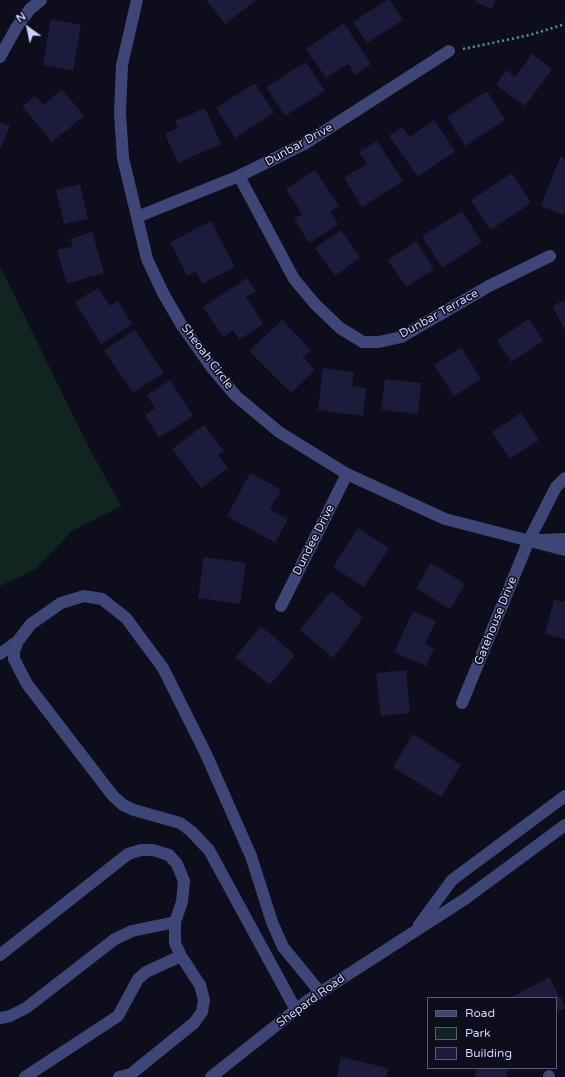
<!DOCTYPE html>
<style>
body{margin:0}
#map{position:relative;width:565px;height:1077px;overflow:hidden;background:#0d0d1c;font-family:"Varela Round",sans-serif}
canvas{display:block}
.legend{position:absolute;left:427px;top:997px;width:130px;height:72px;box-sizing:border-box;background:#0d0d1c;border:1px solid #5a5b75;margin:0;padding:5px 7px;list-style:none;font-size:12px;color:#cdd0fa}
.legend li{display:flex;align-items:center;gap:8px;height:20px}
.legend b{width:20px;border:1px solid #5a5b75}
.north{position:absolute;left:8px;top:8px;width:40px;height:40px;-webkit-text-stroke:3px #0d0d1c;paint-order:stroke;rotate:327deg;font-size:11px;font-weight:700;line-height:16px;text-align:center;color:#cdd0fa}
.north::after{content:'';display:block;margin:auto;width:14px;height:18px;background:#cdd0fa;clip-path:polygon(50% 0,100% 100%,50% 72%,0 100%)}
</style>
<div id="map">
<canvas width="565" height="1077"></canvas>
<ul class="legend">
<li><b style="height:5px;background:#3d4676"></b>Road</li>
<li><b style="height:11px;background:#112520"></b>Park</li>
<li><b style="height:11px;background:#1c1b3b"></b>Building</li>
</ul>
<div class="north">N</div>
</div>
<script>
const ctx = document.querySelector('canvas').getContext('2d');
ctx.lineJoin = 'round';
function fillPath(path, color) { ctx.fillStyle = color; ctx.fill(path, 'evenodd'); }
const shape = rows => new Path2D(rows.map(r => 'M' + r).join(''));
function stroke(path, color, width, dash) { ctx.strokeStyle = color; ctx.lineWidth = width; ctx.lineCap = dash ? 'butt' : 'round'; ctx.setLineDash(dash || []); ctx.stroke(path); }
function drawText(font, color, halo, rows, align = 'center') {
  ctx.font = font + ' "Varela Round",sans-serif'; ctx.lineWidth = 3; ctx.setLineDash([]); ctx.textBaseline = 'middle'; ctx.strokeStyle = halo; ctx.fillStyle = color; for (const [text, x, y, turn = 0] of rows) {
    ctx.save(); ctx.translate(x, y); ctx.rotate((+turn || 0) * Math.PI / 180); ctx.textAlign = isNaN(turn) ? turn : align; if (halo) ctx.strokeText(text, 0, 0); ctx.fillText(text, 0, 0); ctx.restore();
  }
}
fillPath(shape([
 [0,266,87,444,121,506,72,531,36,569,0,586]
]), '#112520');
fillPath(shape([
 [206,0,256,0,225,24],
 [387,0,390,0,403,20,367,43,353,22],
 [477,0,496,0,492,9,476,2],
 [51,19,81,25,73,71,43,65],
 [344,23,371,64,355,75,348,64,326,78,306,49],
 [532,54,552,69,525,106,496,85,506,70,515,77],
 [306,62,325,91,285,116,266,87],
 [255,83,274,113,235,138,216,108],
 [62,89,84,116,52,142,22,106,35,96,43,105],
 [487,91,505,120,465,146,447,117],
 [205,108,221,144,178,163,165,134,178,128,175,121],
 [434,120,455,151,418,177,389,136,402,127,410,137],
 [0,122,10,126,0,149],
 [377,141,403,181,362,207,344,178,367,164,359,152],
 [560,157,565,159,565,211,563,215,541,206],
 [315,170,339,206,330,212,338,224,309,243,294,219,302,214,286,189],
 [512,173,531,203,490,230,471,200],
 [80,184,88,219,64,224,56,190],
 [462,211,482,242,442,268,422,236],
 [211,221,235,267,203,284,196,272,187,276,170,242],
 [341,230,360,258,335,276,315,248],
 [92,232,104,273,67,284,57,250,73,246,70,239],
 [416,241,434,269,406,287,388,260],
 [247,278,256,291,246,297,263,324,239,340,233,330,223,337,203,307],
 [98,288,110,306,118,301,132,324,101,344,75,302],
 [565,300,565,331,552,306],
 [529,319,543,341,511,362,497,340],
 [282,320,311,350,303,357,315,370,291,393,249,351],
 [135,330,164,373,133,393,104,350],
 [461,347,481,379,454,396,434,365],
 [323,368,354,372,352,386,366,388,363,416,318,410],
 [385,379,421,383,418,414,381,410],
 [170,380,193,416,159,438,145,415,155,408,147,395],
 [521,413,539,440,510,459,492,432],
 [204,425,224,451,218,455,228,468,201,488,172,449],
 [250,473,281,490,270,509,288,519,275,543,227,516],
 [358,528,389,548,364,587,333,567],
 [204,557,246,563,240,604,198,598],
 [431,563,465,584,450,609,416,588],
 [331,591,363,618,333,658,300,630],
 [554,600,565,602,565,639,545,634],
 [413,611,436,621,425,644,434,648,426,666,394,652],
 [261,626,295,655,270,685,235,657],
 [406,670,410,713,381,716,376,673],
 [413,734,461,765,441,797,393,767],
 [549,977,565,1007,556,1012,556,998,510,998],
 [341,1057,388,1068,386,1077,337,1077],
 [476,1068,508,1068,507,1077,475,1077]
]), '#1c1b3b');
stroke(shape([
 [463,49,530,35,565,24]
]), '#39a288', 2.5, [2, 3]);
stroke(shape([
 [137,0,122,65,120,113,123,158,147,259,163,293,181,324,212,368,236,396,279,432,347,474,445,519,565,550],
 [0,57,16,28,30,9,41,0],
 [239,176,294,279,315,304,340,328,363,342,379,342,401,337,489,286,550,256],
 [137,217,239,176,306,143,449,51],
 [540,540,565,539],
 [281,606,347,474],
 [0,654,18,641],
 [462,703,529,540,556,487,565,478],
 [419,925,452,880,565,796],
 [0,955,128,854,141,850,153,850,169,855,177,864,184,881,182,902,175,922,175,943,181,956,200,985,204,1000,202,1012,194,1023,131,1074,119,1077],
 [296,1010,209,850,191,831,180,823,134,810,123,805,113,796,27,684,14,659,14,651,18,641,31,624,61,603,84,596,102,599,126,618,163,668,206,754,251,856,272,922,283,947,320,992],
 [0,1018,10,1016,26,1008,115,939,132,931,175,922],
 [549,1076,549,1077],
 [25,1077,118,1016,138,979,146,972,181,956],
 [211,1077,307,1001,465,899,565,825]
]), '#3d4676', 12);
drawText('12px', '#cdd0fa', '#0d0d1c', [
 ["Dunbar Drive",299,145,-29],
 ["Dunbar Terrace",439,314,-29],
 ["Sheoah Circle",207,357,53],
 ["Dundee Drive",314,540,-63],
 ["Gatehouse Drive",496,621,-68],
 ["Shepard Road",311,1001,-36]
]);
</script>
